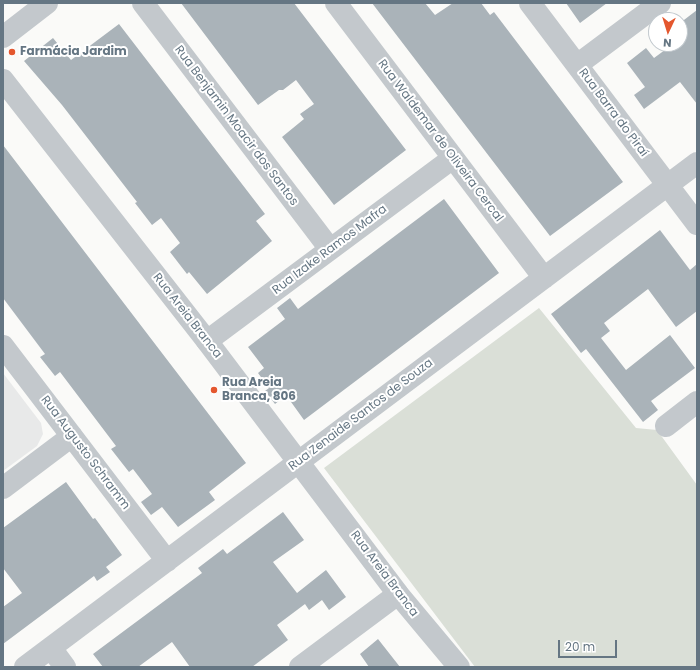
<!DOCTYPE html>
<meta charset="utf-8">
<style>
body{margin:0}
#map{position:relative;width:700px;height:670px;overflow:hidden;background:#fafaf8;font-family:Poppins,sans-serif}
canvas{display:block}
.frame{position:absolute;inset:0;border:4px solid #657683;pointer-events:none}
.north{position:absolute;left:648px;top:12px;width:40px;height:40px;box-sizing:border-box;background:#fff;border:1px solid #c1c8cd;border-radius:50%;rotate:184deg;font-size:11px;font-weight:700;line-height:16px;text-align:center;color:#657683}
.north::after{content:'';display:block;margin:auto;width:14px;height:18px;background:#e4572e;clip-path:polygon(50% 0,100% 100%,50% 72%,0 100%)}
.scale{position:absolute;left:558px;top:640px;width:59px;height:18px;box-sizing:border-box;border:2px solid #657683;border-top:0;padding-left:5px;font-size:12px;line-height:14px;white-space:nowrap;color:#657683;-webkit-text-stroke:3px #fff;paint-order:stroke}
</style>
<div id="map">
<canvas width="700" height="670"></canvas>
<div class="frame"></div>
<div class="north">N</div>
<div class="scale">20 m</div>
</div>
<script>
const ctx = document.querySelector('canvas').getContext('2d');
ctx.lineJoin = 'round';
function fillPath(path, color) { ctx.fillStyle = color; ctx.fill(path, 'evenodd'); }
const shape = rows => new Path2D(rows.map(r => 'M' + r).join(''));
function stroke(path, color, width, dash) { ctx.strokeStyle = color; ctx.lineWidth = width; ctx.lineCap = dash ? 'butt' : 'round'; ctx.setLineDash(dash || []); ctx.stroke(path); }
function drawText(font, color, halo, rows, align = 'center') {
  ctx.font = font + ' Poppins,sans-serif'; ctx.lineWidth = 4; ctx.setLineDash([]); ctx.textBaseline = 'middle'; ctx.strokeStyle = halo; ctx.fillStyle = color; for (const [text, x, y, turn = 0] of rows) {
    ctx.save(); ctx.translate(x, y); ctx.rotate((+turn || 0) * Math.PI / 180); ctx.textAlign = isNaN(turn) ? turn : align; if (halo) ctx.strokeText(text, 0, 0); ctx.fillText(text, 0, 0); ctx.restore();
  }
}
fillPath(shape([
 [3,373,41,423,43,434,37,446,3,471]
]), '#e8e9e9');
fillPath(shape([
 [539,308,636,428,657,430,697,485,697,667,475,667,324,468]
]), '#dadfd7');
fillPath(shape([
 [181,3,294,3,406,150,334,205,282,137,304,119,300,114,314,104,296,80,283,90,279,90,258,105],
 [372,3,425,3,435,15,453,3,481,3,490,15,494,12,623,182,550,236],
 [566,3,607,3,580,23],
 [697,10,697,104,680,82,644,109,634,95,645,87,627,63,646,48,654,58,673,44,680,44,680,23],
 [119,24,265,214,256,221,272,241,207,294,189,272,187,274,170,252,180,243,161,218,152,225,135,203,137,202,62,105,24,61,53,38,71,60],
 [3,145,246,463,209,492,215,500,178,527,162,507,151,515,141,502,152,494,133,469,129,472,111,449,116,446,60,372,55,376,40,357,45,354,3,298],
 [444,199,499,273,304,420,286,395,275,404,265,391,269,388,258,373,264,368,248,347,285,319,277,308,290,298,298,309],
 [660,230,690,270,697,264,697,311,676,327,648,289,604,323,610,331,601,338,626,370,670,335,695,368,651,401,658,410,643,422,586,349,581,353,551,314],
 [66,482,93,519,95,518,122,555,106,567,110,572,97,581,94,576,3,644,3,607,22,593,3,568,3,528],
 [283,512,304,540,273,562,297,593,326,570,346,597,329,610,322,600,309,610,305,604,277,625,288,640,252,667,190,667,172,642,138,667,103,667,93,654,202,573,198,568,223,549,227,554],
 [378,639,400,667,369,667,360,654]
]), '#aab3b9');
stroke(shape([
 [143,3,330,249],
 [336,3,544,278],
 [530,3,697,224],
 [3,37,47,3],
 [577,65,660,3],
 [207,341,453,158],
 [3,346,167,561],
 [666,426,697,402],
 [3,488,72,436],
 [51,648,65,667],
 [25,667,697,163],
 [300,667,398,594]
]), '#c3c8cc', 22);
stroke(shape([
 [3,80,207,341,398,594,459,667]
]), '#c3c8cc', 22);
for (const [x, y, r, color] of [
 [12,52,4,"#e4572e"],
 [214,390,4,"#e4572e"]
]) { const dot = new Path2D(); dot.arc(x, y, r, 0, 2 * Math.PI); ctx.fillStyle = color; ctx.fill(dot); stroke(dot, '#fff', 1.5); }
drawText('bold 12px', '#657683', '#fff', [
 ["Farmácia Jardim",20,52],
 ["Rua Areia",222,383],
 ["Branca, 806",222,397]
], 'left');
drawText('12px', '#657683', '#fff', [
 ["Rua Barra do Piraí",613,113,53],
 ["Rua Benjamin Moacir dos Santos",236,126,53],
 ["Rua Waldemar de Oliveira Cercal",440,141,53],
 ["Rua Izake Ramos Mafra",330,250,-37],
 ["Rua Areia Branca",187,316,52],
 ["Rua Zenaide Santos de Souza",361,415,-37],
 ["Rua Augusto Schramm",85,453,53],
 ["Rua Areia Branca",384,574,53]
]);
</script>
